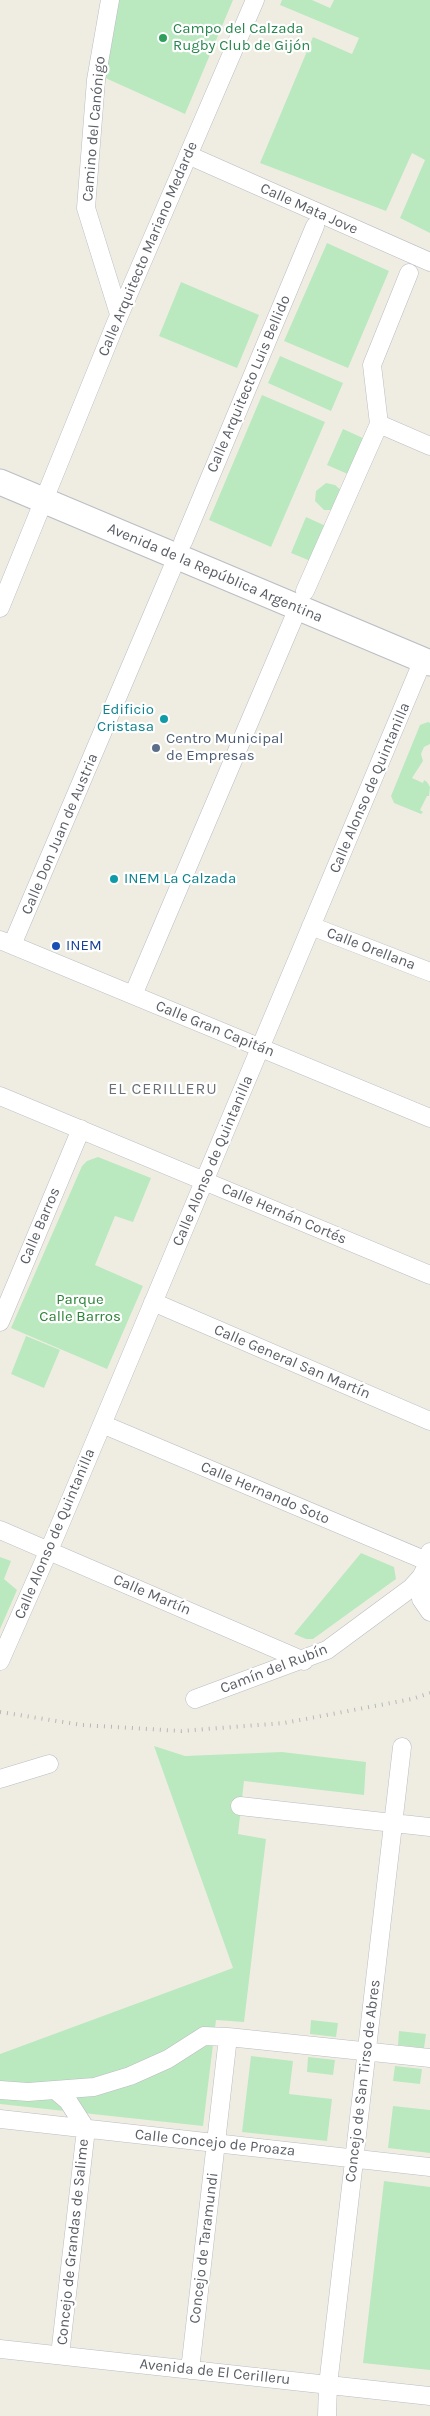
<!DOCTYPE html>
<meta charset="utf-8">
<style>
body{margin:0}
canvas{display:block;background:#efede2}
</style>
<canvas width="430" height="2416"></canvas>
<script>
const ctx = document.querySelector('canvas').getContext('2d');
ctx.lineJoin = 'round';
function fillPath(path, color) { ctx.fillStyle = color; ctx.fill(path, 'evenodd'); }
const shape = rows => new Path2D(rows.map(r => 'M' + r).join(''));
function stroke(path, color, width, dash) { ctx.strokeStyle = color; ctx.lineWidth = width; ctx.lineCap = dash ? 'butt' : 'round'; ctx.setLineDash(dash || []); ctx.stroke(path); }
function drawText(font, color, halo, rows, align = 'center') {
  ctx.font = font + ' Karla,sans-serif'; ctx.lineWidth = 4.5; ctx.setLineDash([]); ctx.textBaseline = 'middle'; ctx.strokeStyle = halo; ctx.fillStyle = color; for (const [text, x, y, turn = 0] of rows) {
    ctx.save(); ctx.translate(x, y); ctx.rotate((+turn || 0) * Math.PI / 180); ctx.textAlign = isNaN(turn) ? turn : align; if (halo) ctx.strokeText(text, 0, 0); ctx.fillText(text, 0, 0); ctx.restore();
  }
}
fillPath(shape([
 [115,0,233,0,185,114,101,76],
 [282,0,312,0,330,8,334,0,430,0,430,233,400,218,425,160,412,153,386,211,260,163,313,37,352,54,359,38,280,5],
 [327,243,389,271,348,368,284,341],
 [181,282,259,315,237,368,159,336],
 [280,356,343,383,331,411,268,383],
 [262,395,325,422,271,547,209,520],
 [343,429,365,439,350,475,327,465],
 [326,483,335,485,342,491,333,510,324,510,315,501,316,491],
 [306,517,328,527,313,562,291,553],
 [428,722,430,723,430,744,424,747,421,754,423,761,412,778,423,783,424,780,427,782,430,787,429,796,427,796,420,810,423,812,421,814,394,803,391,796,420,725],
 [98,1157,151,1178,133,1222,115,1216,95,1265,143,1286,107,1369,11,1328,82,1166,87,1161],
 [26,1336,60,1350,44,1388,11,1374],
 [361,1553,394,1567,396,1579,313,1639,306,1639,294,1634],
 [0,1557,11,1561,4,1579,17,1590,0,1629],
 [154,1746,185,1756,282,1752,366,1762,364,1795,244,1781,238,1834,266,1839,244,2022,216,2020,203,2126,0,2104,0,2054,233,1968],
 [311,2020,338,2023,336,2037,310,2034],
 [399,2031,426,2034,424,2048,398,2045],
 [251,2056,293,2061,289,2094,332,2099,327,2141,242,2132],
 [308,2057,335,2060,333,2075,307,2072],
 [395,2066,422,2069,420,2084,393,2081],
 [393,2106,430,2110,430,2153,388,2148],
 [384,2181,430,2187,430,2370,363,2363]
]), '#bbe9bf');
const street = shape([
 [110,0,96,80,86,208,119,314],
 [188,155,430,262],
 [379,424,430,446],
 [183,542,315,226],
 [305,591,379,424,372,365,409,273],
 [0,608,115,325,255,0],
 [311,926,430,972],
 [0,940,430,1118],
 [12,945,177,557],
 [133,995,298,608],
 [0,1096,430,1275],
 [153,1302,430,1421],
 [0,1322,81,1129],
 [102,1424,429,1562],
 [0,1530,304,1661],
 [421,1577,421,1599,430,1612],
 [0,1661,56,1534,423,660],
 [195,1699,327,1650,411,1588,421,1577,429,1562,430,1552],
 [0,1779,49,1764],
 [240,1806,430,1827],
 [0,2090,28,2092,94,2087,130,2076,168,2059,204,2036,228,2037,430,2058],
 [55,2090,68,2101,86,2129],
 [0,2119,430,2167],
 [0,2349,430,2396],
 [60,2355,86,2129],
 [190,2370,228,2037],
 [327,2416,328,2385,402,1747]
]);
const secondary = shape([
 [0,482,430,663]
]);
stroke(street, '#babcc3', 19);
stroke(secondary, '#bbbec5', 27);
stroke(street, '#fff', 18);
stroke(secondary, '#fff', 25);
stroke(shape([
 [0,1712,82,1725,181,1731,284,1723,412,1699,430,1693]
]), '#b6b7b8', 4, [1, 6]);
for (const [x, y, r, color] of [
 [163,38,5,"#2e9e5b"],
 [164,719,5,"#0f9aa8"],
 [156,748,5,"#5c6f8a"],
 [114,879,5,"#0f9aa8"],
 [56,946,5,"#1a4fb4"]
]) { const dot = new Path2D(); dot.arc(x, y, r, 0, 2 * Math.PI); ctx.fillStyle = color; ctx.fill(dot); stroke(dot, '#fff', 2); }
drawText('15px', '#27864d', '#fff', [
 ["Campo del Calzada",173,29],
 ["Rugby Club de Gijón",173,46]
], 'left');
drawText('15px', '#5a5e65', '#fff', [
 ["Camino del Canónigo",94,129,-85],
 ["Calle Mata Jove",309,209,24],
 ["Calle Arquitecto Mariano Medarde",148,249,-67],
 ["Calle Arquitecto Luis Bellido",249,384,-67],
 ["Avenida de la República Argentina",215,573,23],
 ["Calle Alonso de Quintanilla",370,788,-67],
 ["Calle Don Juan de Austria",60,834,-67],
 ["Calle Orellana",371,949,21],
 ["Calle Gran Capitán",215,1029,22],
 ["Calle Alonso de Quintanilla",213,1161,-67],
 ["Calle Hernán Cortés",284,1214,23],
 ["Calle Barros",40,1226,-67],
 ["Calle General San Martín",292,1362,23],
 ["Calle Hernando Soto",265,1493,23],
 ["Calle Alonso de Quintanilla",55,1534,-67],
 ["Calle Martín",152,1595,23],
 ["Camín del Rubín",274,1669,-21],
 ["Concejo de San Tirso de Abres",363,2081,-83],
 ["Calle Concejo de Proaza",215,2143,6],
 ["Concejo de Grandas de Salime",73,2242,-84],
 ["Concejo de Taramundi",204,2248,-83],
 ["Avenida de El Cerilleru",215,2372,6]
]);
drawText('15px', '#0d838f', '#fff', [
 ["Edificio",154,710],
 ["Cristasa",154,727],
 ["INEM La Calzada",124,879,"left"]
], 'right');
drawText('15px', '#4e5e75', '#fff', [
 ["Centro Municipal",166,739],
 ["de Empresas",166,756]
], 'left');
drawText('15px', '#164399', '#fff', [
 ["INEM",66,946]
], 'left');
drawText('15px', '#2b8337', '#fff', [
 ["Parque",80,1300],
 ["Calle Barros",80,1317]
]);
ctx.letterSpacing = '1px';
drawText('16px', '#6b7077', '#fff', [
 ["EL CERILLERU",163,1089]
]);
ctx.letterSpacing = '0px';
</script>
